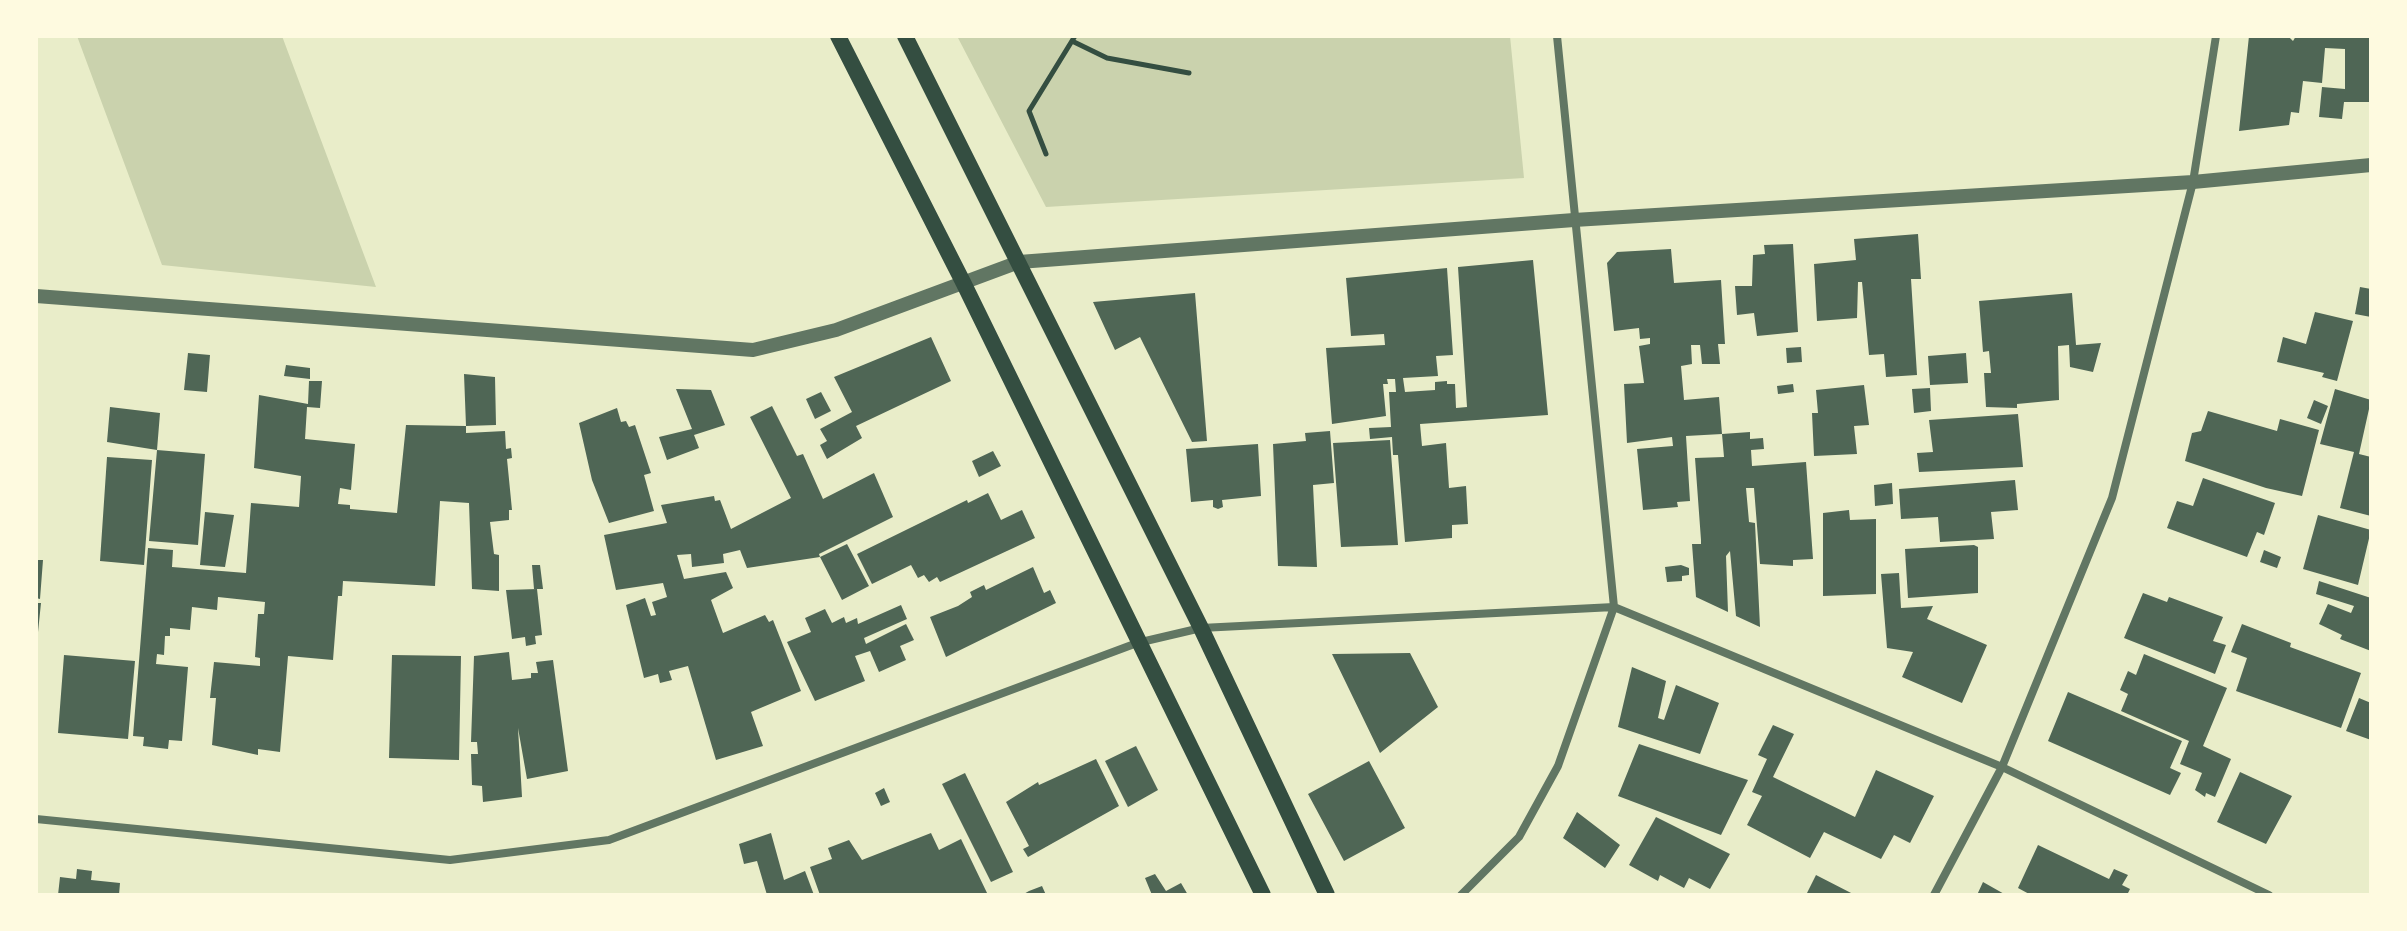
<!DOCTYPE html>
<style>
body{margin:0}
#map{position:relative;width:2407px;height:931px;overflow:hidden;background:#e9edc9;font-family:"Source Sans 3",sans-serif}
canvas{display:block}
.frame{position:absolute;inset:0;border:38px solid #fefae0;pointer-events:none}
</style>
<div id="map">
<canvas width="2407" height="931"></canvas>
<div class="frame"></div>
</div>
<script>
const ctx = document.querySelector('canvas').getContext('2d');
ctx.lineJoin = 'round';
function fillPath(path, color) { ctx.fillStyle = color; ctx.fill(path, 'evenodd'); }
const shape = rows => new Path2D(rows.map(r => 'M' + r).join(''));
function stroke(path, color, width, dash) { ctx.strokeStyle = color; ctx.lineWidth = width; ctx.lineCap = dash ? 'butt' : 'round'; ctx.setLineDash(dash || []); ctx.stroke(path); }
fillPath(shape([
 [77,36,282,36,376,287,162,265],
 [957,36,1510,36,1524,178,1046,207]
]), '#cad2ad');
fillPath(shape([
 [2249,36,2288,36,2293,41,2296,36,2371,36,2371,102,2344,102,2342,119,2319,117,2322,87,2345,89,2345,49,2325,48,2322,83,2303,81,2299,113,2291,112,2289,125,2239,131],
 [1918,234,1921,279,1911,279,1917,375,1886,377,1884,354,1869,355,1862,282,1858,282,1857,318,1817,321,1814,264,1856,260,1854,239],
 [1793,244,1798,332,1757,336,1754,313,1737,315,1735,286,1752,286,1753,255,1765,254,1764,245],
 [1671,249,1674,283,1721,280,1725,344,1718,344,1720,364,1702,364,1700,345,1691,345,1692,364,1681,366,1684,400,1719,397,1722,434,1686,436,1690,501,1677,502,1678,507,1643,510,1637,449,1673,446,1672,437,1627,443,1624,384,1644,383,1639,346,1650,344,1650,338,1640,339,1639,328,1614,331,1607,263,1617,252],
 [1533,260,1548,415,1420,424,1422,446,1446,443,1449,488,1466,486,1468,524,1452,525,1452,538,1405,542,1398,455,1393,455,1392,437,1370,439,1369,428,1391,427,1389,392,1396,392,1395,379,1387,379,1388,384,1383,384,1386,416,1332,424,1326,348,1385,345,1384,334,1351,336,1346,278,1447,268,1453,355,1436,356,1438,376,1403,378,1405,392,1435,390,1435,382,1447,381,1447,384,1455,384,1456,408,1467,407,1458,267],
 [2360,287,2371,289,2371,317,2355,314],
 [1195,293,1207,441,1192,442,1140,337,1115,350,1093,302],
 [2072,293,2076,345,2101,343,2093,372,2070,367,2069,345,2058,346,2059,400,2017,404,2017,408,1986,407,1984,373,1991,373,1989,351,1983,352,1979,301],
 [2315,312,2353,321,2337,381,2322,377,2324,373,2277,362,2283,337,2306,344],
 [931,337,951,381,856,426,862,438,827,459,820,445,827,441,820,429,852,412,834,377],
 [1801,347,1802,362,1787,363,1786,348],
 [188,353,210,355,207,392,184,390],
 [1966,353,1968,383,1930,385,1928,356],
 [286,365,310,368,310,379,284,376],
 [464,374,495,377,496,425,466,426],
 [309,381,322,381,320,408,307,407,305,439,355,444,351,490,340,488,338,504,350,505,350,509,397,513,406,425,466,426,466,433,505,431,506,449,511,448,512,458,507,459,512,510,509,510,509,520,490,522,494,554,499,555,499,591,472,589,469,503,440,501,435,586,343,581,342,596,338,596,333,660,288,656,280,752,258,749,258,755,212,745,216,698,210,698,214,662,260,666,260,658,255,657,258,614,264,614,265,602,218,597,217,610,192,607,190,630,170,628,170,636,165,636,164,655,157,654,156,664,188,667,182,741,169,740,168,749,143,746,144,737,133,736,148,548,173,550,172,567,246,573,251,503,299,507,301,476,254,468,259,395,308,404],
 [1793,384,1794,392,1778,394,1777,386],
 [1864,385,1869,425,1854,426,1857,454,1814,456,1812,413,1818,413,1816,390],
 [1930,388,1931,411,1914,413,1912,389],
 [676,389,711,390,725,425,694,435,699,448,667,460,659,437,692,429],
 [2335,389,2371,400,2359,454,2371,457,2371,516,2340,508,2354,452,2320,444],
 [821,392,831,411,815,419,806,399],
 [2314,400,2328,406,2321,424,2307,418],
 [772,406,797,456,803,454,823,499,874,473,893,517,819,554,820,557,747,568,740,550,723,554,724,563,692,567,691,554,677,555,684,579,726,572,733,588,711,600,723,633,765,615,769,622,773,620,801,691,751,712,763,746,716,760,688,666,669,671,672,680,660,683,658,674,644,678,626,605,645,598,651,616,656,615,652,602,667,597,663,583,616,590,604,535,667,523,661,505,714,496,715,501,720,500,731,529,791,498,750,417],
 [110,407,160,413,157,450,107,442],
 [617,408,621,422,626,421,629,427,635,425,651,473,644,475,654,511,609,523,592,480,579,423],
 [2208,411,2277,431,2280,419,2319,430,2302,496,2266,488,2185,461,2192,433,2201,431],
 [2018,414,2023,467,1919,472,1917,453,1933,452,1929,420],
 [1330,431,1334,483,1313,485,1317,567,1278,566,1273,444,1306,441,1305,433],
 [1750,432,1750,439,1763,438,1764,449,1751,450,1752,466,1806,462,1813,559,1793,560,1793,566,1760,564,1754,488,1746,488,1749,522,1755,523,1760,627,1736,616,1730,551,1726,556,1728,612,1696,597,1692,544,1701,544,1701,540,1695,458,1724,457,1722,434],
 [1390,440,1398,545,1341,547,1333,443],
 [1258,444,1261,496,1222,500,1223,507,1218,509,1213,507,1213,500,1191,502,1186,449],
 [157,450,205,454,198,545,149,541],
 [993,451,1001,466,979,477,972,461],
 [107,457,152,460,144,565,100,561],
 [2203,478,2275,503,2264,535,2257,532,2247,557,2167,528,2177,501,2193,506],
 [2015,480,2018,510,1991,512,1994,539,1940,542,1938,517,1901,519,1899,489],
 [1892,483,1893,504,1875,506,1874,485],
 [988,493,1001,520,1022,510,1035,538,940,582,937,577,929,582,924,575,918,578,911,565,872,584,857,554,967,500,968,503],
 [1849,510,1850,520,1876,519,1876,594,1823,596,1823,513],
 [205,512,234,515,225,567,200,565],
 [2318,515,2371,530,2358,585,2303,569],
 [847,544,869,586,842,600,820,557],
 [1974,545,1978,547,1978,593,1908,598,1905,549],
 [2264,550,2281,557,2277,568,2260,562],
 [36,560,43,560,40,599,36,598],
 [532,565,540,565,543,589,534,589],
 [1681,565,1689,568,1689,575,1682,576,1682,581,1667,582,1665,567],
 [1033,567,1044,593,1050,590,1056,603,946,657,930,617,958,606,972,597,970,592,984,585,986,590],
 [1899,573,1901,608,1933,606,1927,619,1987,645,1962,703,1902,677,1913,652,1887,648,1881,574],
 [2319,581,2371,598,2371,651,2340,639,2342,635,2319,624,2328,604,2351,613,2354,606,2316,594],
 [537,589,542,635,535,636,536,644,526,646,525,637,512,639,506,590],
 [2143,593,2167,602,2169,597,2223,617,2213,641,2226,645,2215,674,2124,638],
 [36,603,41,603,38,632,36,632],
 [901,605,907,619,864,638,866,644,906,624,914,640,900,646,906,660,879,672,870,651,855,656,865,681,815,701,787,642,811,632,805,618,825,609,832,623,844,617,846,623,857,618,858,624],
 [2242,624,2291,643,2290,647,2361,673,2341,728,2236,691,2247,658,2231,652],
 [509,652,512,680,531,678,531,673,538,673,536,662,553,660,568,771,527,779,518,728,522,797,483,802,482,786,472,785,471,754,478,754,477,742,471,742,474,656],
 [1410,653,1438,707,1380,753,1332,654],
 [2144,654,2227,688,2203,746,2231,759,2215,797,2206,793,2205,797,2195,790,2202,773,2180,764,2189,741,2121,711,2128,694,2120,690,2128,671,2136,675],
 [64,655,135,661,128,739,58,733],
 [392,655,461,656,459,760,389,758],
 [1632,667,1666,681,1658,718,1664,720,1676,685,1719,703,1700,754,1618,727],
 [2068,692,2182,741,2170,768,2181,773,2170,795,2048,741],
 [2359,698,2371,703,2371,740,2346,731],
 [1773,725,1794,734,1773,777,1855,817,1876,770,1934,796,1910,843,1894,835,1881,859,1824,832,1810,858,1747,825,1762,796,1752,792,1767,759,1758,755],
 [1639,744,1748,780,1721,835,1618,796],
 [1136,746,1158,790,1128,807,1105,761],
 [1096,759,1119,806,1028,857,1023,849,1029,846,1006,802,1038,782,1039,785],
 [1369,761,1405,828,1344,861,1308,794],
 [2240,772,2292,796,2266,844,2217,822],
 [965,773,1013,872,991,882,942,784],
 [884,788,890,802,881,806,875,793],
 [1577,812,1620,845,1605,868,1563,838],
 [1656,817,1730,854,1710,889,1689,878,1684,888,1660,875,1658,881,1629,865],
 [771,833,784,880,805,871,814,895,767,895,757,861,744,864,739,844],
 [931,833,939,850,961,839,988,895,820,895,810,867,832,859,828,848,849,840,862,860],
 [2038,845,2109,879,2114,869,2128,875,2122,885,2130,889,2127,895,2031,895,2018,888],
 [77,869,92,871,91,880,120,883,119,895,58,895,60,877,76,879],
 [1155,874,1166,891,1181,883,1188,895,1152,895,1145,878],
 [1816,875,1855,895,1806,895],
 [1983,882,2006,895,1977,895],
 [1042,886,1046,895,1022,895,1029,891]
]), '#4f6655');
stroke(shape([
 [1072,41,1107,58,1189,73],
 [1046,154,1029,111,1075,36]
]), '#344e41', 5);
stroke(shape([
 [36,819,450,860,609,840,1137,643,1201,628,1614,607,2002,767,2269,895],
 [1461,895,1519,837,1558,766,1614,607,1557,36],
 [1934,895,2002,767,2112,498,2193,182,2216,36]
]), '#617663', 8);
stroke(shape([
 [36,296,753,350,836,330,1019,262,1574,220,2193,182,2371,165]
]), '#617663', 14);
stroke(shape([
 [838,36,963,282,1263,895],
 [905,36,1201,628,1327,895]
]), '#344e41', 16);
</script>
